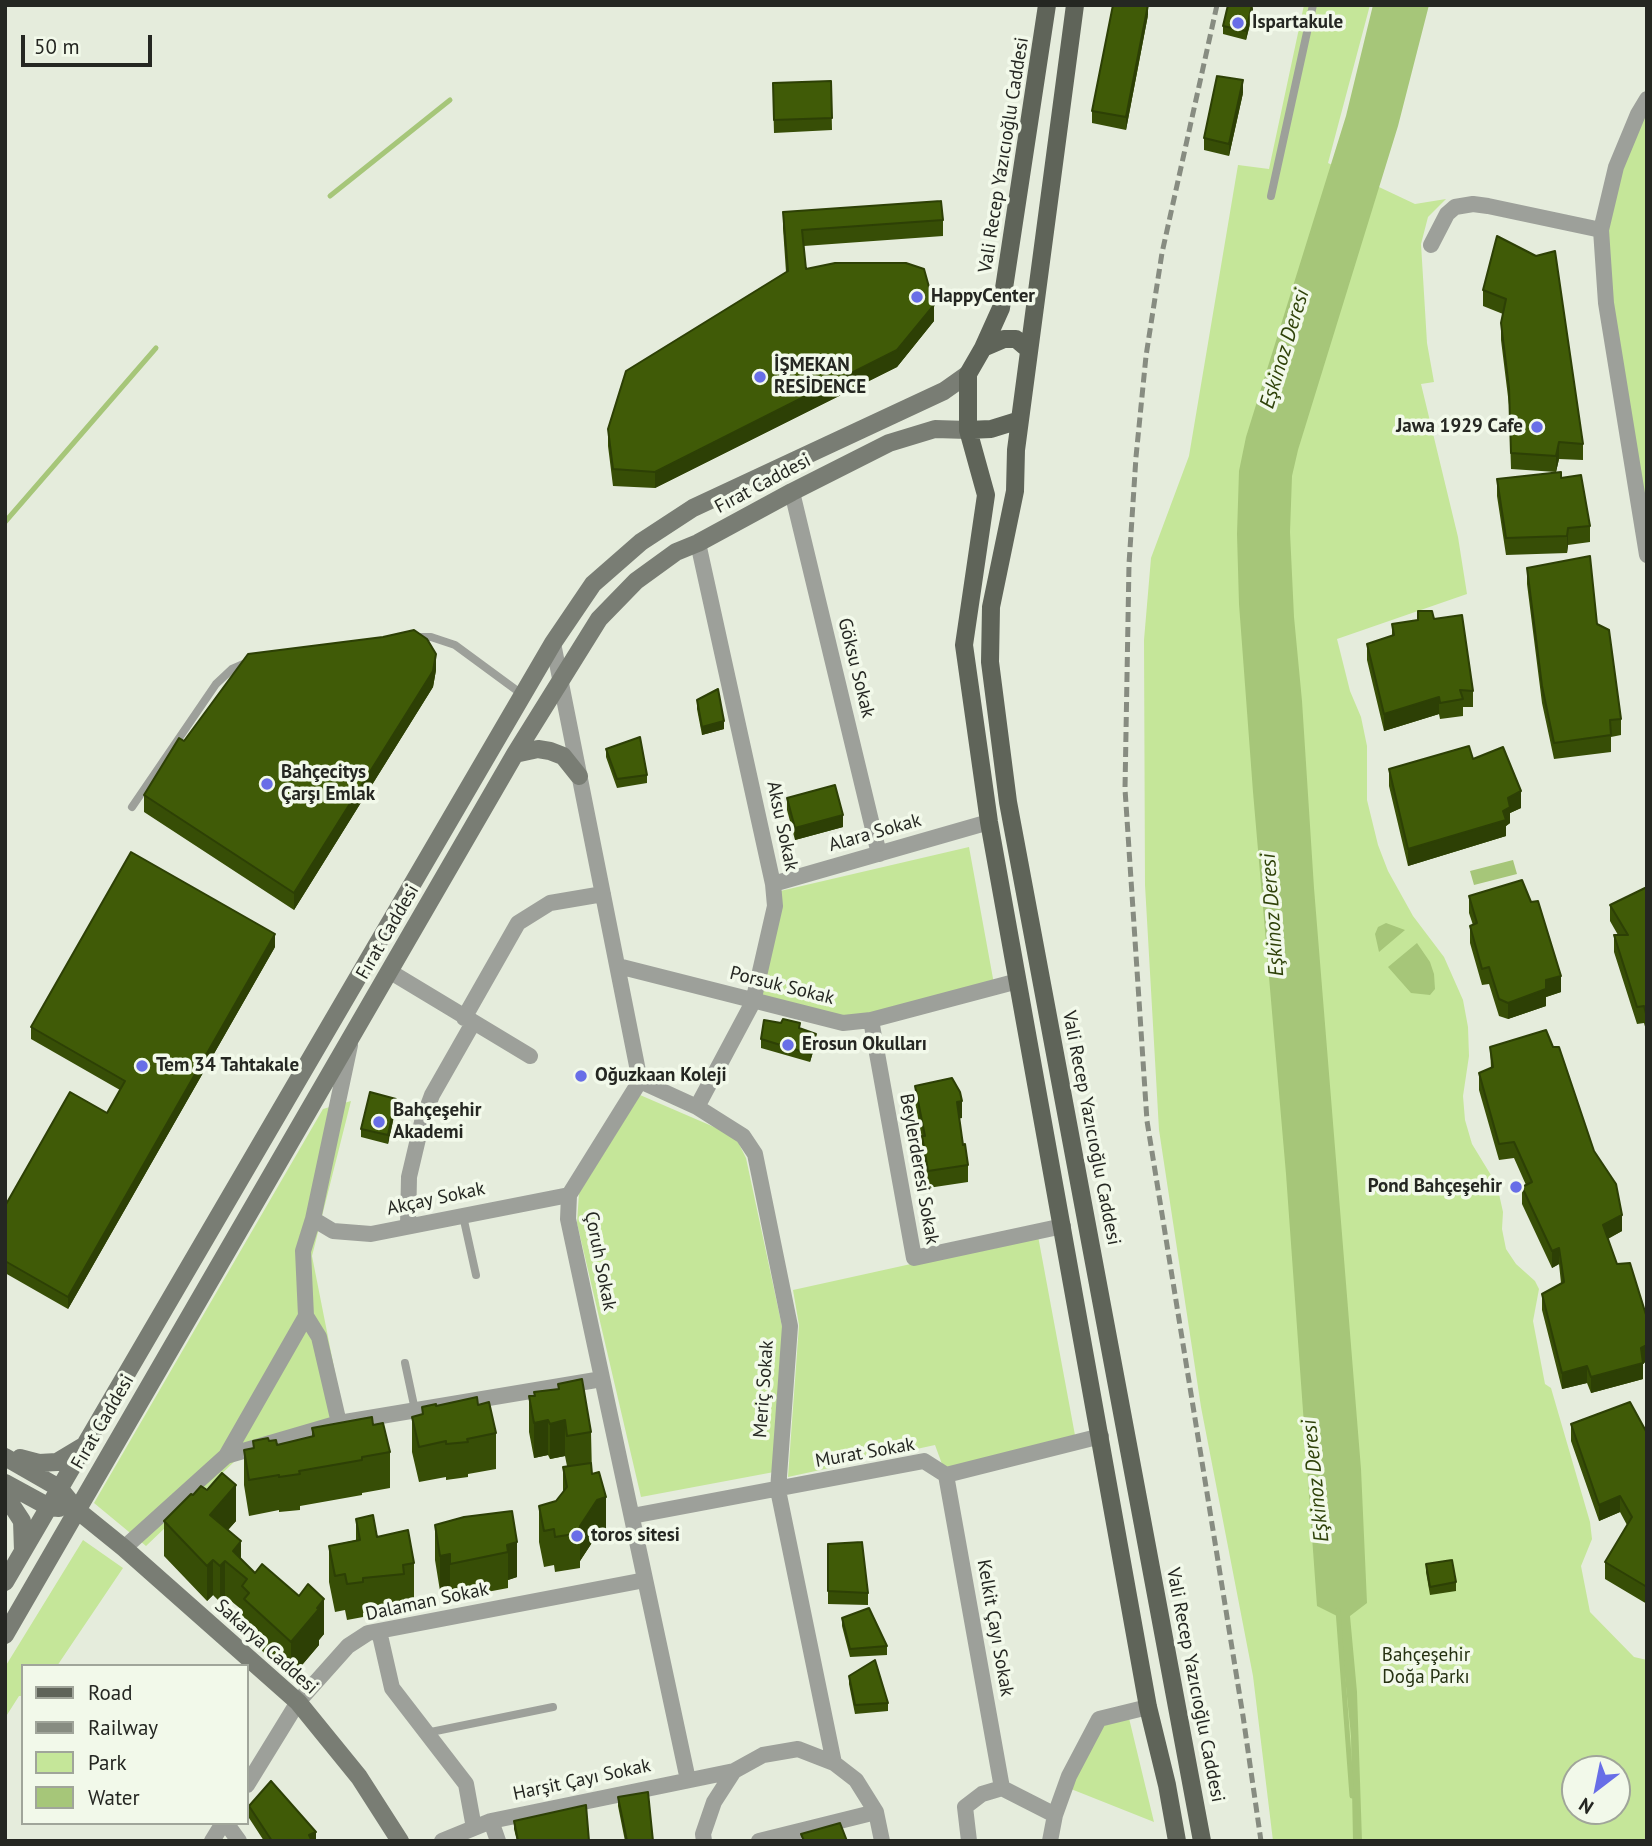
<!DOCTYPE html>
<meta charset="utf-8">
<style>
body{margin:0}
#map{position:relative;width:1652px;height:1846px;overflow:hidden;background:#e5ecdc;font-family:"PT Sans",sans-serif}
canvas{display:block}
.frame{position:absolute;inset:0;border:7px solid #252722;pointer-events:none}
.legend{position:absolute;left:21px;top:1664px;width:228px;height:161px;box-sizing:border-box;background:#f2f9ea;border:2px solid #a0a59a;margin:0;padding:9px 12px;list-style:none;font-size:21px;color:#252722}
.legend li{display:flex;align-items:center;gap:14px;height:35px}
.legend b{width:35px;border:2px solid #a0a59a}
.north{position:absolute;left:1561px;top:1755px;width:70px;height:70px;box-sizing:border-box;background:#f2f9ea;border:2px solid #a0a59a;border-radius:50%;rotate:212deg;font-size:19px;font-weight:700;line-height:28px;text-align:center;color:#252722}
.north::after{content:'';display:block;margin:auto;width:24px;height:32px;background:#686ee7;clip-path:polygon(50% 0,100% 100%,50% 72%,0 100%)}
.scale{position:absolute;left:21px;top:35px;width:131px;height:32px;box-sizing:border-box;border:4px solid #252722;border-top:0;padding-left:9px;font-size:21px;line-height:24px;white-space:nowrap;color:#252722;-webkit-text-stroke:5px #f2f9ea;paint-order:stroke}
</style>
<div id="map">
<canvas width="1652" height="1846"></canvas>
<div class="frame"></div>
<ul class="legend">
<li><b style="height:9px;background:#5f6459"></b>Road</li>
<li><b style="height:9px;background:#878c81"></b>Railway</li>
<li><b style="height:19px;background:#c5e699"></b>Park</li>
<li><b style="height:19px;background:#a6c679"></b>Water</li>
</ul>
<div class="north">N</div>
<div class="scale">50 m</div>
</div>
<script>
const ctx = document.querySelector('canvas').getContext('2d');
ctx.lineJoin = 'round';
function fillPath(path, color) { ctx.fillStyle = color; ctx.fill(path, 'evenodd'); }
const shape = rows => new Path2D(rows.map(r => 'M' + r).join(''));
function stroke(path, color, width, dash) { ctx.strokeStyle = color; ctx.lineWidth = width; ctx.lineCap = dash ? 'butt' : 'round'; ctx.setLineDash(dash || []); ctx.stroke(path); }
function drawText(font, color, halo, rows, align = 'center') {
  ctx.font = font + ' "PT Sans",sans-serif'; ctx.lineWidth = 7; ctx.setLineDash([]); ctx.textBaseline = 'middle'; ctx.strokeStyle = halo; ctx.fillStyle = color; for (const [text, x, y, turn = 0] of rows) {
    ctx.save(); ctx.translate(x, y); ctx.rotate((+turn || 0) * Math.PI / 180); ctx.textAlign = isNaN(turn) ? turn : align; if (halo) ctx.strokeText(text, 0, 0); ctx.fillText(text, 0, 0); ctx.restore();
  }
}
fillPath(shape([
 [1304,5,1370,5,1328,163,1415,204,1446,199,1428,217,1421,244,1427,343,1434,382,1421,384,1458,537,1467,594,1337,639,1350,691,1361,717,1367,746,1367,800,1378,845,1388,871,1413,916,1444,957,1463,1000,1468,1027,1469,1056,1463,1096,1465,1120,1472,1144,1497,1185,1503,1212,1502,1229,1506,1249,1516,1264,1535,1281,1539,1289,1533,1321,1545,1384,1551,1388,1590,1522,1592,1539,1581,1566,1590,1612,1634,1657,1647,1660,1647,1841,1273,1841,1253,1676,1201,1407,1159,1130,1145,885,1144,640,1151,558,1189,456,1238,165,1269,169],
 [1575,1769,1617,1769,1617,1811,1575,1811],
 [1647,99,1647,555,1601,230],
 [969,847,994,984,844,1019,760,997,776,892],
 [640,1095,735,1136,746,1158,783,1331,774,1472,641,1497,577,1223,579,1193],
 [351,1101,312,1256,346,1428,235,1461,146,1546,94,1503,323,1109],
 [1038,1236,1077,1446,946,1475,935,1445,788,1477,799,1325,793,1290],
 [83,1540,123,1568,57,1666,23,1666,23,1696,19,1696,5,1718,5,1667],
 [1128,1714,1154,1822,1071,1789,1102,1722]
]), '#c5e699');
fillPath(shape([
 [1373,5,1429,5,1398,126,1298,450,1292,476,1290,532,1294,617,1302,701,1314,888,1361,1469,1367,1603,1350,1616,1357,1692,1362,1841,1353,1841,1351,1736,1339,1617,1317,1606,1286,1174,1253,792,1239,604,1237,534,1239,471,1246,437,1346,116],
 [1513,860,1517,874,1474,885,1470,871],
 [1386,923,1405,930,1379,952,1375,934,1378,927],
 [1417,943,1430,962,1434,974,1435,989,1430,995,1411,993,1388,967]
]), '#a6c679');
stroke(shape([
 [330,196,450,100],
 [5,522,156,348],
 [1338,1610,1352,1796]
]), '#a6c679', 5);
stroke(shape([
 [1271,196,1313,5],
 [413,637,431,637,455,645,523,695],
 [132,807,216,684,232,669,248,662],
 [463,1216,476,1275],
 [405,1363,415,1410],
 [426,1733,553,1707]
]), '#9da09a', 8);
stroke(shape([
 [1647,99,1638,114,1616,167,1601,230,1606,303,1647,555],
 [1431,245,1447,214,1455,207,1473,204,1488,206,1601,230],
 [792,492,879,854],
 [553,643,640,1081,569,1195,568,1219,688,1780],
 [773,884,989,822],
 [618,966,843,1023,871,1020,1018,981],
 [389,971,530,1056],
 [464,1018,518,923,550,903,603,894],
 [871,1020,914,1258,1063,1226],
 [640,1081,697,1107,743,1136,755,1154,790,1326,778,1490,834,1763],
 [697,1107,753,1002,775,906,773,884,698,543],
 [313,1219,333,1231,371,1234,569,1195],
 [408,1226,409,1177,422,1122,432,1095,473,1023],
 [306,1316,319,1337,339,1423],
 [226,1456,339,1423,602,1379],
 [946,1475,1002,1788],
 [632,1516,924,1461,946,1475,1101,1436],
 [124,1548,226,1456,306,1316,303,1251,313,1219,350,1045],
 [379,1631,392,1688,466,1784,474,1828],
 [247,1785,298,1702,348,1646,368,1633,645,1580],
 [491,1821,498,1841],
 [226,1823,239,1841],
 [212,1841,223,1823],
 [442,1841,491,1821,734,1771],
 [704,1841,703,1834,714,1802,734,1771,763,1755,798,1749,834,1763,856,1780,876,1812,882,1841],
 [759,1841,876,1812],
 [969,1841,965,1807,982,1794,1002,1788,1055,1815],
 [1050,1841,1055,1815,1069,1776,1099,1719,1148,1707]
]), '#9da09a', 16);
stroke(shape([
 [515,754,538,749,550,751,563,756,579,776],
 [5,1457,59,1488,77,1510,124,1548,298,1702,359,1777,400,1841],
 [20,1458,39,1463,57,1462,82,1447],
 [5,1483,49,1507,59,1508],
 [5,1495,22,1521,23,1551],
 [5,1582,553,643,593,584,641,542,693,508,944,391,968,374],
 [5,1635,515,754,599,619,636,581,676,552,698,543,792,492,889,443,935,429,968,430]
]), '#797d74', 18);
stroke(shape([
 [1047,5,1001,308,983,348,968,374,968,430,986,495,964,645,989,822,1148,1707,1167,1785,1177,1841],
 [1075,5,1016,450,1015,491,991,607,990,662,1008,802,1202,1841],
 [983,348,1004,339,1016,339,1029,350],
 [968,430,991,429,1020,420]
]), '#5f6459', 18);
stroke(shape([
 [1217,5,1162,253,1146,356,1136,457,1129,564,1125,789,1147,1121,1243,1716,1261,1841]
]), '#878c81', 5, [10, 5]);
fillPath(shape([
 [1253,12,1246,40,1223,34,1223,26],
 [1148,15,1126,130,1092,123,1092,111],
 [831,81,832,130,774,133,773,96],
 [1243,93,1229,156,1204,150,1204,138],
 [783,212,943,220,943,236,804,246,806,269,934,321,897,367,655,488,613,486,608,446,608,429,786,272,783,228],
 [1497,236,1583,444,1583,460,1559,459,1556,472,1511,469,1509,405,1501,340,1501,323,1503,314,1483,306,1483,290],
 [1561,478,1590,526,1590,542,1568,545,1567,553,1506,555,1497,496,1497,479],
 [1527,568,1597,624,1621,719,1621,735,1611,737,1611,752,1554,759,1542,703,1527,584],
 [1434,619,1473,691,1473,707,1463,707,1463,716,1440,719,1439,714,1384,731,1367,660,1367,644,1392,636,1392,624],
 [436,670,433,687,294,910,144,812,144,795,184,741],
 [697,700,724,729,702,735,697,709],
 [606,749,647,775,647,783,617,788,606,757],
 [1473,759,1521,808,1510,813,1510,823,1506,826,1506,836,1408,866,1389,786,1389,769],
 [787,798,843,827,795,840,787,810],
 [1647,887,1647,1034,1644,1023,1637,1024,1614,952,1614,935,1618,935,1610,921,1610,905],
 [1469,896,1561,992,1546,997,1546,1006,1508,1019,1499,1016,1489,984,1482,985,1470,943,1470,926,1473,925,1469,913],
 [275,947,68,1309,5,1273,5,1206,107,1113,120,1090,31,1039,31,1027],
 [800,1029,816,1042,810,1062,761,1048,761,1039],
 [1490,1047,1594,1151,1622,1231,1608,1239,1643,1364,1643,1379,1591,1393,1587,1383,1562,1389,1542,1310,1542,1294,1561,1283,1559,1264,1552,1268,1522,1204,1522,1187,1526,1185,1514,1158,1499,1160,1479,1090,1479,1073,1491,1068],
 [915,1086,962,1118,959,1118,963,1145,968,1165,968,1182,928,1188,922,1152,922,1138,915,1102],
 [396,1107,388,1144,361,1137,361,1129],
 [558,1384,591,1432,592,1474,606,1533,597,1535,580,1561,580,1568,555,1572,554,1565,544,1567,539,1542,539,1506,556,1501,563,1492,563,1467,567,1466,565,1456,550,1459,548,1455,534,1458,529,1432,529,1396,534,1396,534,1392,558,1389],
 [478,1405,496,1433,496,1469,468,1474,468,1477,446,1480,446,1477,419,1482,412,1452,412,1417,422,1415,422,1407],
 [1571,1424,1647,1433,1647,1604,1605,1579,1605,1562,1627,1525,1620,1512,1599,1521,1571,1441],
 [373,1425,390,1452,390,1488,362,1493,362,1495,300,1506,300,1510,279,1512,279,1510,249,1516,244,1485,244,1450,253,1448,253,1441,269,1441,277,1445,312,1437,312,1428],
 [512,1511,517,1577,508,1580,508,1588,450,1599,450,1589,440,1591,435,1560,435,1525],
 [356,1519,377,1537,414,1563,414,1598,404,1600,404,1609,363,1613,363,1617,347,1620,345,1610,335,1612,329,1582,329,1546,356,1540],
 [164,1521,236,1521,228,1530,241,1559,255,1573,324,1634,319,1640,319,1645,291,1678,244,1634,244,1624,242,1622,242,1610,225,1596,220,1602,213,1595,207,1601,164,1556],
 [828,1544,868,1593,868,1605,828,1604],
 [1426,1564,1456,1582,1456,1591,1430,1595,1426,1572],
 [842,1618,887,1646,887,1655,850,1657,842,1626],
 [849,1676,888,1703,888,1711,855,1714,849,1684],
 [618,1797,653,1841,625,1841,618,1806],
 [249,1806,316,1841,264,1841,249,1818],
 [514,1821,589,1841,517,1841,514,1829]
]), '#374e06');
fillPath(shape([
 [1148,5,1148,15,1126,130,1126,117],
 [1253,5,1253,12,1246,40,1246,31],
 [1243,80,1243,93,1229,156,1229,144],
 [934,305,934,321,897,367,655,488,655,472],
 [1559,442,1559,459,1556,472,1556,456],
 [1568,528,1568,545,1567,553,1567,536],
 [436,654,436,670,433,687,294,910,294,893],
 [1439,697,1439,714,1384,731,1384,714],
 [724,721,724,729,702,735,702,727],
 [1521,791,1521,808,1510,813,1510,823,1506,826,1506,836,1408,866,1408,849,1503,811,1508,798],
 [843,815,843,827,795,840,795,828],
 [275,934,275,947,68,1309,68,1297],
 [1561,976,1561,992,1546,997,1546,1006,1508,1019,1508,1003,1546,980],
 [816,1034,816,1042,810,1062,810,1054],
 [396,1099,396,1107,388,1144,388,1135],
 [962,1101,962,1118,957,1119,957,1102],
 [1622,1215,1622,1231,1603,1241,1603,1225],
 [1559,1248,1559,1264,1552,1268,1552,1251],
 [1647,1345,1647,1361,1643,1364,1643,1379,1591,1393,1591,1377],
 [1587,1366,1587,1383,1562,1389,1562,1373],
 [548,1420,548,1455,534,1458,534,1423],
 [565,1420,565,1456,550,1459,550,1424],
 [236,1485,236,1521,210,1550,210,1515],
 [1620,1496,1620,1512,1599,1521,1599,1505],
 [606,1497,606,1533,597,1535,580,1561,580,1526,597,1500],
 [241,1541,241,1574,233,1551],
 [517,1542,517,1577,508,1580,508,1552,507,1545],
 [450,1554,450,1589,440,1591,440,1556],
 [213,1560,213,1595,207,1601,207,1566],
 [225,1561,225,1596,220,1602,220,1566],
 [324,1599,324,1634,319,1640,319,1645,291,1678,291,1642],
 [316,1832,316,1841,309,1841,309,1835]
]), '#2d4005');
const building = shape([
 [1113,5,1148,5,1126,117,1092,111,1113,5],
 [1228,5,1252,5,1246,31,1223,26,1228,5],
 [1217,76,1243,80,1229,144,1204,138,1217,76],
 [831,81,832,118,774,120,773,83,831,81],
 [941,201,943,220,802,230,806,269,835,263,906,263,924,269,934,305,897,350,655,472,613,469,608,429,626,371,788,271,783,212,941,201],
 [1497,236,1536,256,1555,251,1583,444,1559,442,1556,456,1511,453,1509,388,1501,323,1506,299,1483,290,1497,236],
 [1561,472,1561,478,1581,475,1590,526,1568,528,1567,536,1506,538,1497,479,1561,472],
 [1590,556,1597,624,1609,630,1621,719,1610,720,1611,735,1554,743,1542,686,1527,568,1590,556],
 [1418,611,1432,611,1434,619,1462,615,1473,691,1460,690,1463,699,1440,703,1439,697,1384,714,1367,644,1394,635,1392,624,1418,620,1418,611],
 [414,630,427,639,436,654,433,671,294,893,144,795,179,738,184,741,248,654,383,637,414,630],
 [718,689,724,721,702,727,697,700,718,689],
 [640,737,647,775,617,779,606,749,640,737],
 [1469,746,1473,759,1503,747,1521,791,1508,798,1510,807,1503,811,1506,820,1408,849,1389,769,1469,746],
 [835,785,843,815,795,828,787,798,835,785],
 [131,852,275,934,68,1297,5,1261,5,1206,70,1092,107,1113,125,1081,31,1027,131,852],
 [1522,880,1531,902,1538,901,1561,976,1546,980,1546,989,1508,1003,1499,999,1489,967,1482,969,1470,926,1477,923,1469,896,1522,880],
 [1647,887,1647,1017,1644,1006,1637,1007,1614,935,1628,935,1610,905,1647,887],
 [783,1019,800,1023,799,1028,816,1034,810,1054,761,1039,764,1020,781,1023,783,1019],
 [1546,1030,1553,1047,1559,1047,1594,1151,1616,1184,1622,1215,1603,1225,1617,1264,1630,1263,1647,1318,1647,1345,1641,1348,1643,1363,1591,1377,1587,1366,1562,1373,1542,1294,1564,1282,1559,1248,1552,1251,1522,1187,1532,1182,1514,1142,1499,1144,1479,1073,1493,1067,1490,1047,1546,1030],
 [952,1078,960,1092,962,1101,957,1102,963,1145,965,1144,968,1165,928,1171,922,1136,925,1136,915,1086,952,1078],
 [370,1092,396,1099,388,1135,361,1129,370,1092],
 [582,1379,591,1432,567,1436,565,1420,550,1424,548,1420,534,1423,529,1396,535,1396,534,1392,559,1389,558,1384,582,1379],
 [477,1397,478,1405,489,1402,496,1433,467,1439,468,1442,446,1444,446,1441,419,1447,412,1417,423,1414,422,1407,436,1404,436,1406,477,1397],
 [1630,1402,1647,1433,1647,1587,1605,1562,1632,1517,1620,1496,1599,1505,1571,1424,1630,1402],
 [372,1417,373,1425,383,1423,390,1452,362,1457,362,1460,299,1471,300,1474,279,1477,279,1475,249,1480,244,1450,254,1448,253,1441,268,1438,269,1441,276,1440,277,1445,314,1436,312,1428,372,1417],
 [591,1463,592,1474,599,1472,606,1497,597,1500,580,1526,580,1533,555,1537,554,1529,544,1531,539,1506,556,1501,567,1487,563,1467,591,1463],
 [222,1473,236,1485,210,1515,241,1541,233,1551,255,1573,262,1564,299,1596,308,1584,324,1599,317,1608,319,1609,291,1642,244,1599,249,1593,242,1586,247,1579,225,1561,220,1566,213,1560,207,1566,164,1521,191,1494,193,1495,201,1486,207,1490,222,1473],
 [512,1511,517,1542,507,1545,508,1552,450,1564,450,1554,440,1556,435,1525,464,1517,512,1511],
 [373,1515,377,1537,408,1530,414,1563,403,1565,404,1574,363,1578,363,1582,347,1584,345,1574,335,1576,329,1546,360,1540,356,1519,373,1515],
 [862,1542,868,1593,828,1591,828,1544,862,1542],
 [1452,1560,1456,1582,1430,1587,1426,1564,1452,1560],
 [869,1608,887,1646,850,1649,842,1618,869,1608],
 [875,1660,888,1703,855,1705,849,1676,875,1660],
 [271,1781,316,1832,309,1835,312,1841,272,1841,249,1806,271,1781],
 [648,1792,653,1841,627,1841,618,1797,648,1792],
 [586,1805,589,1841,518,1841,514,1821,586,1805],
 [840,1823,847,1841,804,1841,801,1834,840,1823]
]);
fillPath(building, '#405b07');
stroke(building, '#2d4005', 2);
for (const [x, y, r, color] of [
 [1238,23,7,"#686ee7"],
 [917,297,7,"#686ee7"],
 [760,377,7,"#686ee7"],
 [1537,427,7,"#686ee7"],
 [267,784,7,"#686ee7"],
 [788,1045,7,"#686ee7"],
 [142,1066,7,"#686ee7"],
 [581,1076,7,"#686ee7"],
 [379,1122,7,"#686ee7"],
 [1516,1187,7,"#686ee7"],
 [577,1536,7,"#686ee7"]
]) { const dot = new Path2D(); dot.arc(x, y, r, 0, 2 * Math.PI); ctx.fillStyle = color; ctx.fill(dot); stroke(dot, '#f2f9ea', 2.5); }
drawText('bold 19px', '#252722', '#f2f9ea', [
 ["Ispartakule",1252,23],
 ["HappyCenter",931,297],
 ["İŞMEKAN",774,366],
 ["RESİDENCE",774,388],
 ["Jawa 1929 Cafe",1523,427,"right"],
 ["Bahçecitys",281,773],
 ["Çarşı Emlak",281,795],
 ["Erosun Okulları",802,1045],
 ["Tem 34 Tahtakale",156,1066],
 ["Oğuzkaan Koleji",595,1076],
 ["Bahçeşehir",393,1111],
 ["Akademi",393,1133],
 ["Pond Bahçeşehir",1502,1187,"right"],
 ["toros sitesi",591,1536]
], 'left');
drawText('19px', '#252722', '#f2f9ea', [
 ["Vali Recep Yazıcıoğlu Caddesi",1004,155,-81],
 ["Fırat Caddesi",763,484,-28],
 ["Göksu Sokak",856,668,76],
 ["Aksu Sokak",782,826,78],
 ["Alara Sokak",875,833,-16],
 ["Fırat Caddesi",388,932,-60],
 ["Porsuk Sokak",782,986,14],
 ["Vali Recep Yazıcıoğlu Caddesi",1091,1128,79],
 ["Beylerderesi Sokak",919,1169,80],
 ["Akçay Sokak",436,1199,-12],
 ["Çoruh Sokak",600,1261,79],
 ["Meriç Sokak",764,1389,-86],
 ["Fırat Caddesi",103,1422,-60],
 ["Murat Sokak",865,1453,-10],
 ["Dalaman Sokak",427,1602,-12],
 ["Kelkit Çayı Sokak",995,1628,80],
 ["Sakarya Caddesi",266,1647,42],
 ["Vali Recep Yazıcıoğlu Caddesi",1195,1685,79],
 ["Harşit Çayı Sokak",582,1780,-12]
]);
drawText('19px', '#253111', '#f2f9ea', [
 ["Bahçeşehir",1426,1656],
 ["Doğa Parkı",1426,1678]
]);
drawText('italic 21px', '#2f4209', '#f2f9ea', [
 ["Eşkinoz Deresi",1285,349,-73],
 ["Eşkinoz Deresi",1273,915,-94],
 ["Eşkinoz Deresi",1316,1481,-96]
]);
</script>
